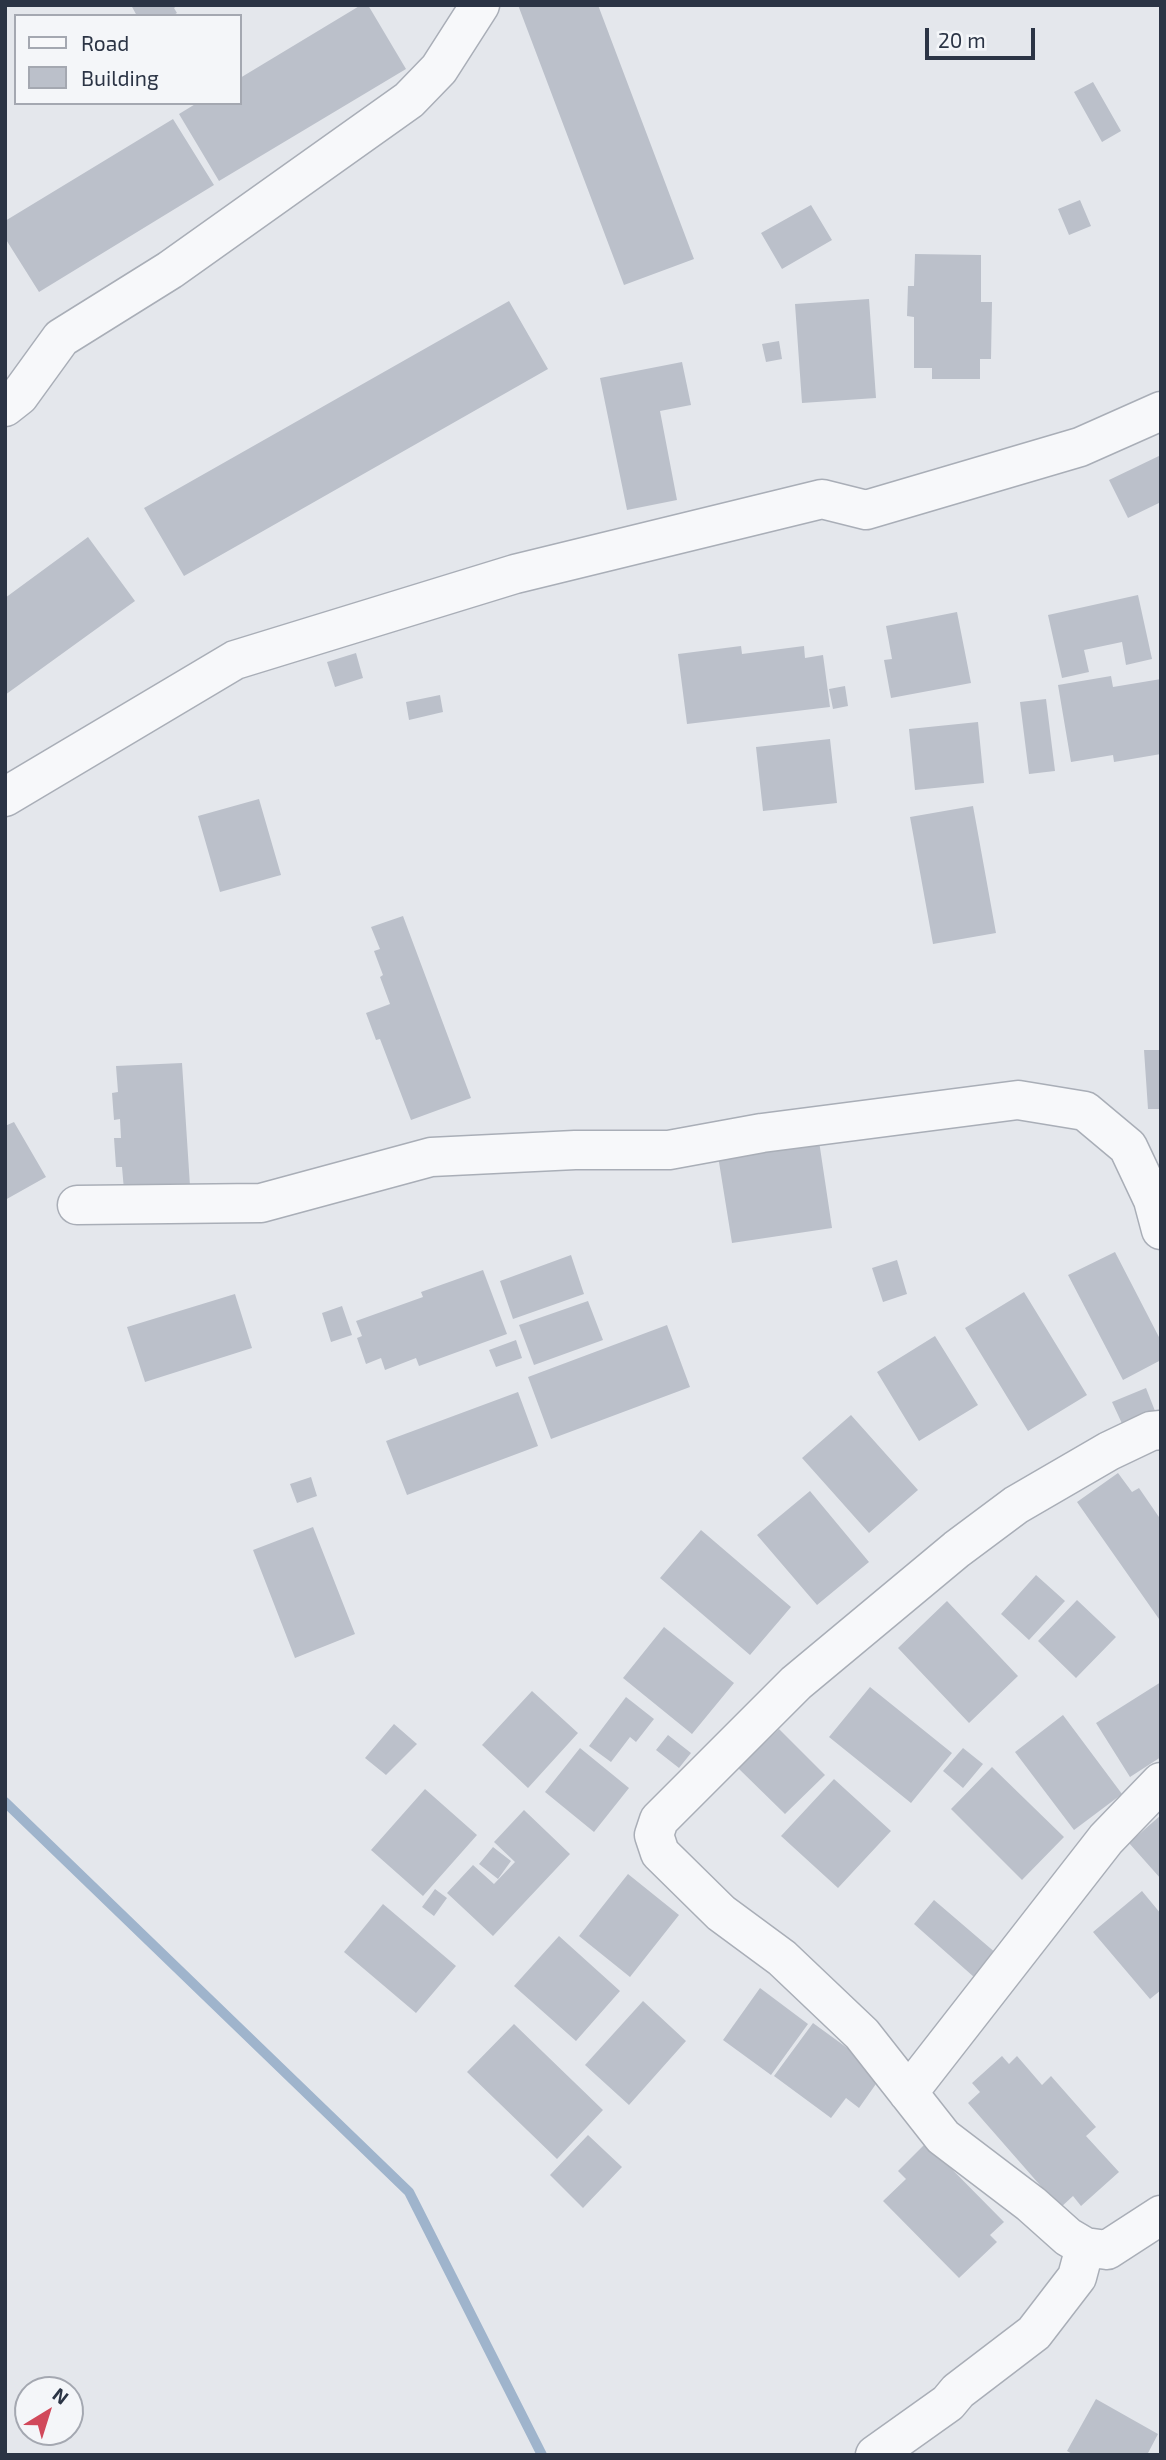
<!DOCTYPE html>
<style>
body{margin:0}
#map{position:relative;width:1166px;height:2460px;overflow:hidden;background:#e4e7ec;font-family:"Exo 2",sans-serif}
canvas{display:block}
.frame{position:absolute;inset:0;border:7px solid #2b3445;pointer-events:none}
.legend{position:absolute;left:14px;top:14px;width:228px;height:91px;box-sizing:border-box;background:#f4f6f9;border:2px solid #a4a8b1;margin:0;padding:9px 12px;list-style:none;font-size:21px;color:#2b3445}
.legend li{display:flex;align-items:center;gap:14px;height:35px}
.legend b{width:35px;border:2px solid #a4a8b1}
.north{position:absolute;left:14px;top:2376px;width:70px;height:70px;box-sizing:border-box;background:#f4f6f9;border:2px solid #a4a8b1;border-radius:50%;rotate:38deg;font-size:19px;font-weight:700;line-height:28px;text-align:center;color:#2b3445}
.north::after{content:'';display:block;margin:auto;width:24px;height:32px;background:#d1495b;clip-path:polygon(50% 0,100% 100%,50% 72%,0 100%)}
.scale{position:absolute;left:925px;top:28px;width:110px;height:32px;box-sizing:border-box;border:4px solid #2b3445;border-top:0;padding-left:9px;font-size:21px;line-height:24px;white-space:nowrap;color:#2b3445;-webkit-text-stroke:5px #f4f6f9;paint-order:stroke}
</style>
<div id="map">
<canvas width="1166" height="2460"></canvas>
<div class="frame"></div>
<ul class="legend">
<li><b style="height:9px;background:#f7f8fa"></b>Road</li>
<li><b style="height:19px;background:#bbc0ca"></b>Building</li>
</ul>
<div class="north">N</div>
<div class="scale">20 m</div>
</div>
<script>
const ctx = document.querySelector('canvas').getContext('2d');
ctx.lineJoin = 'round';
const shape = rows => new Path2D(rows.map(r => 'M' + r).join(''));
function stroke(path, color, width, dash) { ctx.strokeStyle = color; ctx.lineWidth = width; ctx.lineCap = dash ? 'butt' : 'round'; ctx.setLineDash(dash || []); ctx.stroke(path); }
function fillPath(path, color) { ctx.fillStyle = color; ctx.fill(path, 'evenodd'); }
stroke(shape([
 [5,1802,409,2192,542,2455]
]), '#9fb4cc', 10);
fillPath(shape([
 [131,5,178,5,174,8,177,13,172,16,137,16],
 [361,5,368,5,406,69,219,181,179,114,197,103,240,103,240,78],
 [518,5,598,5,694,259,624,285],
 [1093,82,1121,131,1102,142,1074,92],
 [173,119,214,185,39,292,5,238,5,221],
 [1080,200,1091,226,1069,235,1058,209],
 [811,205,832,240,782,269,761,233],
 [915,254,981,255,981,302,992,302,991,359,980,359,980,379,932,379,932,368,914,368,914,317,907,316,908,286,914,286],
 [869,299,876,398,802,403,795,304],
 [509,301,548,369,184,576,144,508],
 [779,341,782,359,766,362,762,344],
 [682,362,691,405,660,411,677,500,627,510,600,378],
 [1161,455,1161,502,1128,518,1109,480],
 [88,537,135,601,5,695,5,598],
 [1138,595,1152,659,1126,665,1122,642,1084,650,1089,672,1062,678,1048,615],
 [957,612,971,683,891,698,884,660,892,659,886,626],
 [741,646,742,654,804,646,805,658,823,655,830,707,687,724,678,654],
 [356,653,363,678,335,687,327,662],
 [1111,676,1113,687,1161,679,1161,754,1114,762,1113,755,1071,762,1058,685],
 [845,686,848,706,833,709,829,689],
 [440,695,443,712,409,720,406,702],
 [1046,699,1055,771,1029,774,1020,702],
 [978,722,984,783,915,790,909,729],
 [830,739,837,803,763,811,756,747],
 [259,799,281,875,220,892,198,816],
 [973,806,996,933,933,944,910,817],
 [403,916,471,1098,411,1120,380,1039,376,1040,366,1013,390,1004,380,977,383,975,374,951,380,949,371,927],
 [1144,1050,1161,1050,1161,1109,1148,1109],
 [182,1063,190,1186,124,1190,122,1167,116,1167,114,1138,121,1138,120,1119,114,1120,112,1093,118,1092,116,1066],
 [14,1122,46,1177,5,1200,5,1126],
 [819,1141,832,1228,732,1243,718,1156],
 [1115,1252,1161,1341,1161,1360,1123,1380,1068,1275],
 [571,1255,584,1294,513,1319,500,1281],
 [897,1260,907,1294,883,1302,872,1268],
 [483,1270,507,1334,419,1366,416,1358,385,1370,381,1358,366,1364,357,1338,362,1336,356,1321,423,1297,421,1292],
 [1024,1292,1087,1395,1028,1431,965,1328],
 [235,1294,252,1348,145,1382,127,1327],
 [588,1301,603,1340,534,1365,519,1325],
 [342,1306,352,1335,331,1342,322,1313],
 [667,1325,690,1387,551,1439,528,1377],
 [935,1336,978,1405,919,1441,877,1372],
 [516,1340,522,1358,496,1367,489,1350],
 [1146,1388,1157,1416,1125,1430,1112,1402],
 [518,1392,538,1446,407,1495,386,1441],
 [851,1415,918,1490,869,1533,802,1458],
 [1118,1473,1132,1492,1139,1488,1161,1520,1159,1619,1077,1502],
 [311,1477,317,1496,297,1503,290,1484],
 [810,1491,869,1562,817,1605,757,1535],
 [313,1527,355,1634,295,1658,253,1550],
 [701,1530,791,1607,750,1655,660,1578],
 [1036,1575,1065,1601,1029,1640,1001,1614],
 [1077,1600,1116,1637,1076,1678,1038,1641],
 [947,1601,1018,1676,969,1723,898,1648],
 [664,1627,734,1683,692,1734,623,1678],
 [1161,1682,1161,1757,1130,1777,1096,1723],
 [870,1687,952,1753,911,1803,829,1737],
 [532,1691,578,1733,528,1788,482,1745],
 [626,1697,654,1719,636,1742,630,1737,611,1762,589,1746],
 [1063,1715,1122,1794,1074,1830,1015,1752],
 [394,1724,417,1744,386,1775,365,1758],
 [779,1729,825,1775,785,1814,738,1768],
 [668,1735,691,1753,679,1768,656,1750],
 [580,1748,629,1788,594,1832,545,1792],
 [963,1748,983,1764,963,1788,943,1771],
 [992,1767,1064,1837,1022,1880,951,1809],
 [834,1779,891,1831,838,1888,781,1836],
 [425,1789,477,1835,423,1896,371,1850],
 [524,1810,570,1854,493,1936,447,1893,473,1865,494,1884,515,1862,494,1842],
 [1161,1815,1161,1879,1129,1843],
 [493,1847,511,1861,498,1879,479,1864],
 [628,1874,679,1915,630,1977,579,1936],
 [435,1889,447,1898,434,1916,422,1907],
 [1142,1891,1161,1914,1161,1990,1150,1999,1093,1932],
 [934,1900,1004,1960,983,1985,914,1924],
 [383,1904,456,1966,416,2013,344,1952],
 [559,1936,620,1991,576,2041,514,1986],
 [760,1988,808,2024,771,2075,723,2040],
 [643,2001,686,2041,629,2105,585,2065],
 [813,2023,883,2074,859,2108,846,2098,831,2118,774,2076],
 [514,2024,603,2110,557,2159,467,2072],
 [1002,2056,1009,2064,1017,2056,1042,2085,1051,2076,1096,2127,1086,2136,1119,2172,1081,2206,1073,2196,1060,2208,968,2103,980,2092,972,2083],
 [588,2135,622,2167,583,2208,550,2175],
 [926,2143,1004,2222,990,2235,997,2242,959,2278,883,2201,906,2179,898,2171],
 [1096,2399,1158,2434,1147,2455,1074,2455,1067,2451]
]), '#bbc0ca');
const minor = shape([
 [5,407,19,396,61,338,170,270,409,100,439,69,480,5],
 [5,797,235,660,515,574,822,499,866,510,1080,447,1161,411],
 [77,1205,261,1203,431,1157,575,1150,669,1150,762,1133,1018,1100,1085,1111,1128,1147,1153,1200,1161,1230],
 [1161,1430,1151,1431,1109,1451,1016,1505,957,1549,796,1683,659,1820,654,1835,660,1853,721,1913,782,1958,862,2034,943,2137,1031,2204,1068,2237,1085,2247,1107,2250,1161,2215],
 [908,2093,1106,1839,1161,1782],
 [875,2455,948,2403,958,2391,1034,2333,1077,2277,1085,2247]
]);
stroke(minor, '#a9aeb7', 41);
stroke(minor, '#f7f8fa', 38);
</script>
